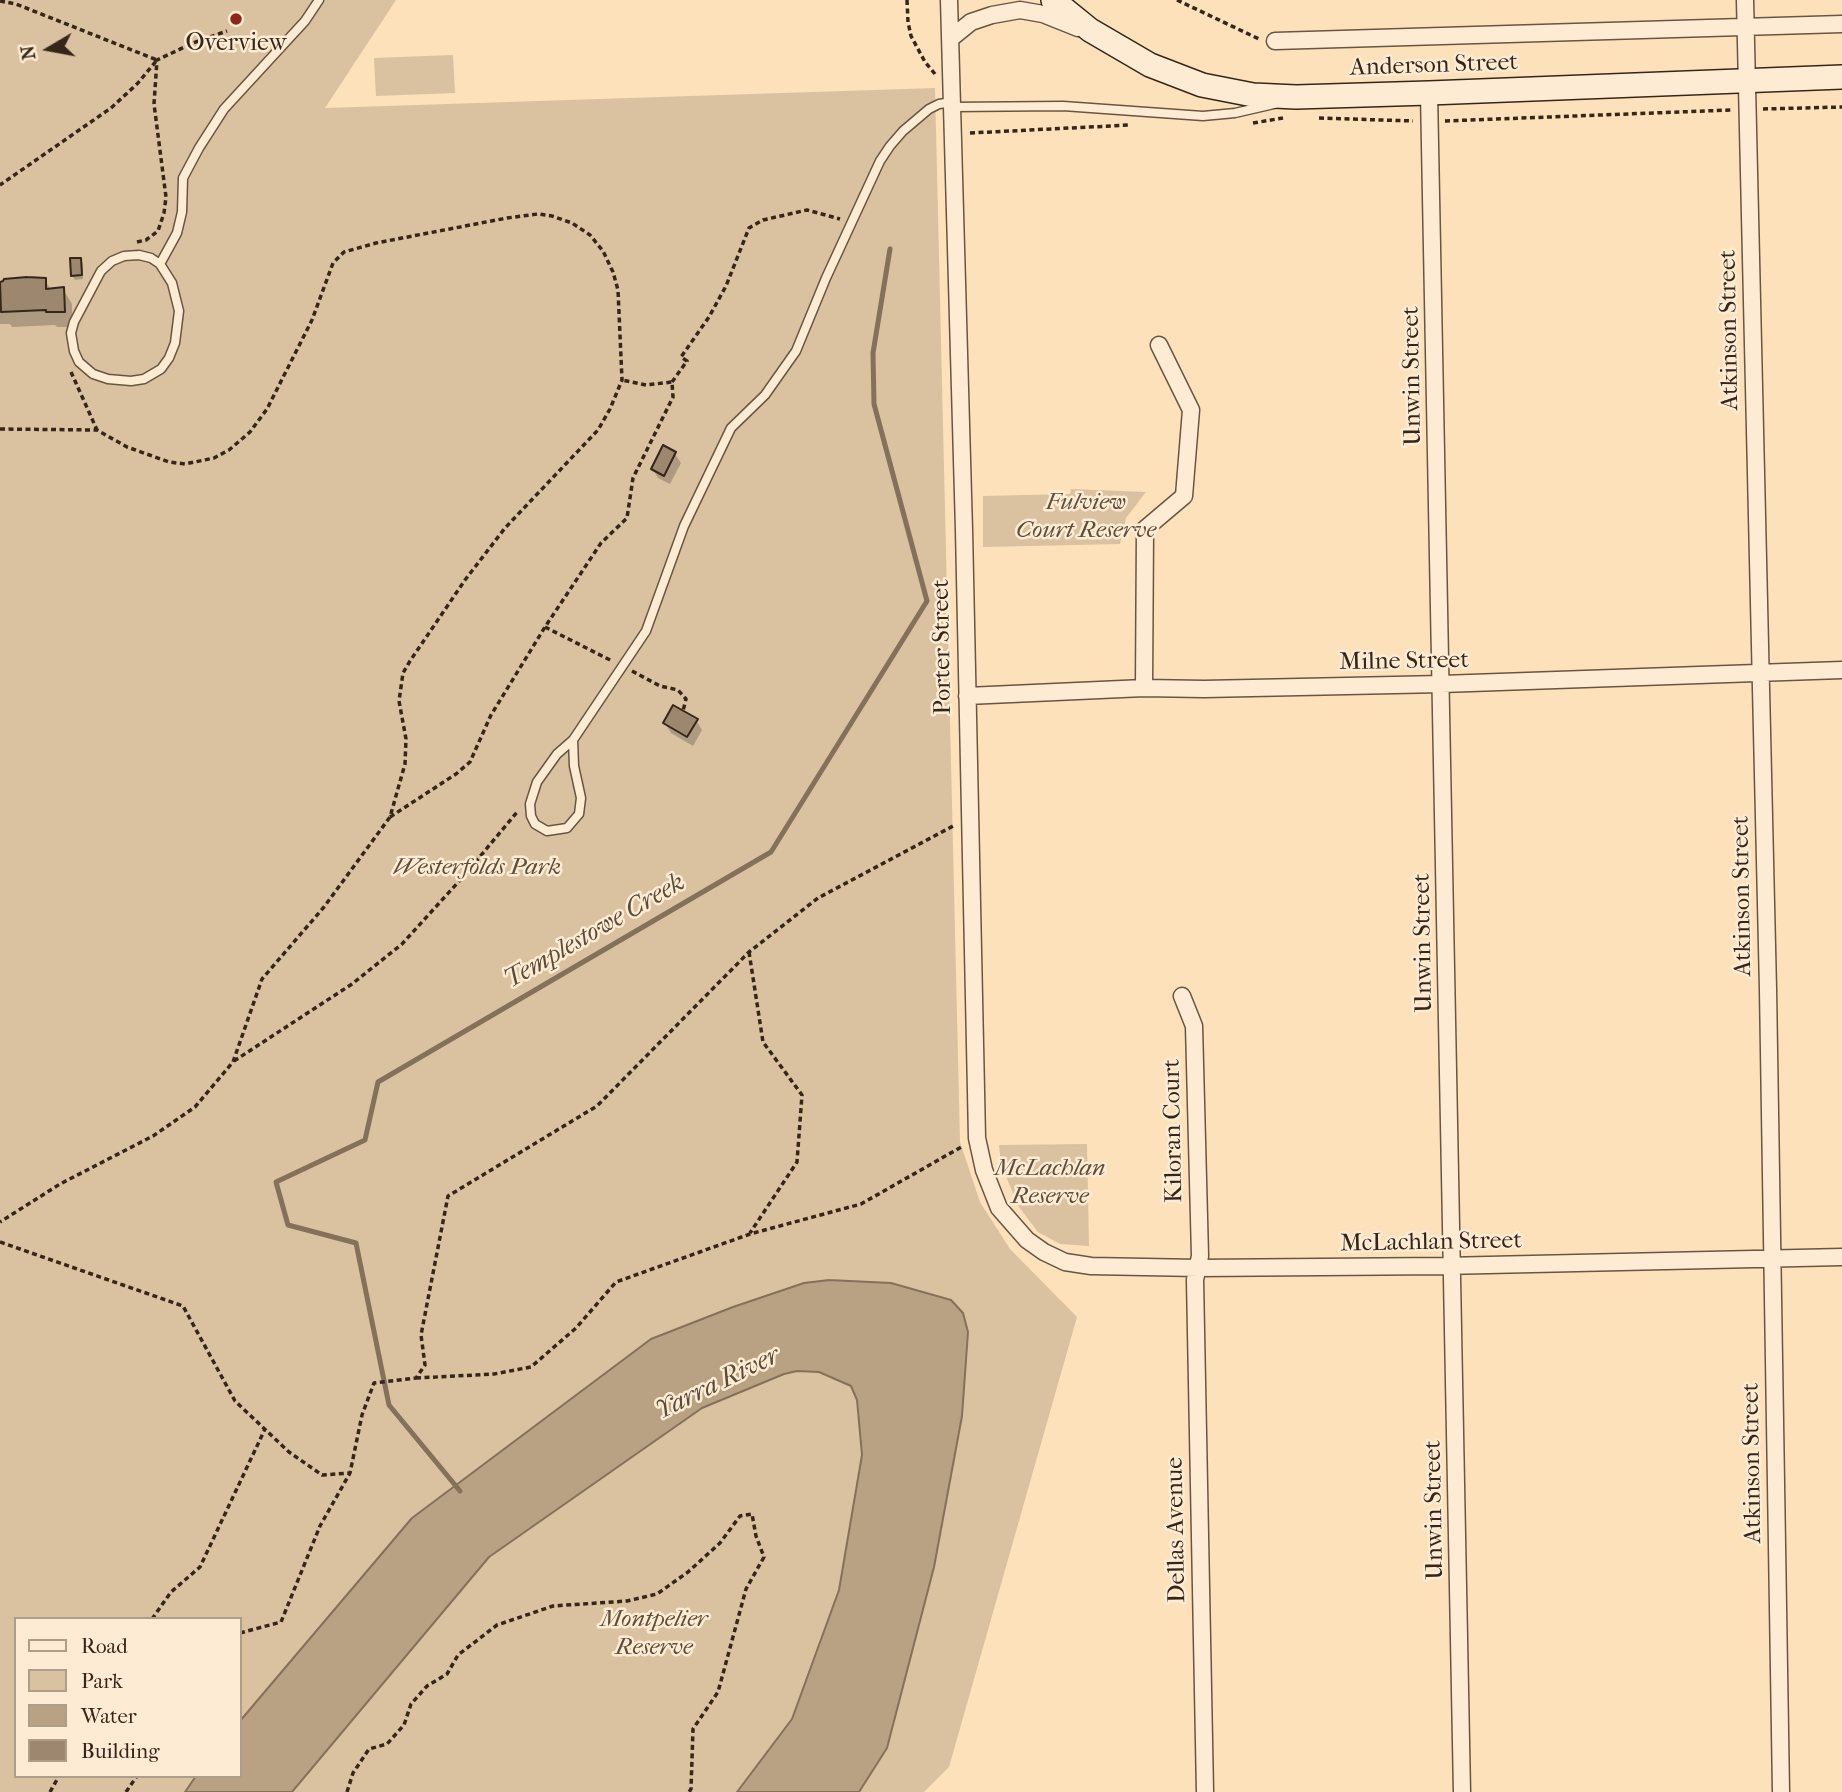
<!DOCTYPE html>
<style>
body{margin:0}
#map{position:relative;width:1842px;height:1792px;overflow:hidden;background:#fce1bb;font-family:"IM FELL French Canon",serif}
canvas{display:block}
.legend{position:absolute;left:14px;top:1617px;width:228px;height:161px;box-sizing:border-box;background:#fdecd3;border:2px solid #ad9d89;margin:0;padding:9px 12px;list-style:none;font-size:21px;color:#36261a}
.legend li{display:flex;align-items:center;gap:14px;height:35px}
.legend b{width:35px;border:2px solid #ad9d89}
.north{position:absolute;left:14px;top:14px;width:70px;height:70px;-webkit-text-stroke:5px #fdecd3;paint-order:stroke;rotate:260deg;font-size:19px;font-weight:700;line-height:28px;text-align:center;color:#36261a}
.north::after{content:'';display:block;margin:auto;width:24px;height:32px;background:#36261a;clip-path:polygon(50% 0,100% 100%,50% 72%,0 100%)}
</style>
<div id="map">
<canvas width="1842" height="1792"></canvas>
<ul class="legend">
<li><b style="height:9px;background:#fdecd3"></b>Road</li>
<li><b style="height:19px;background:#dac1a0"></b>Park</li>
<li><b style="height:19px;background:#b9a184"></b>Water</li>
<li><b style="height:19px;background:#9d876e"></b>Building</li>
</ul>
<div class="north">N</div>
</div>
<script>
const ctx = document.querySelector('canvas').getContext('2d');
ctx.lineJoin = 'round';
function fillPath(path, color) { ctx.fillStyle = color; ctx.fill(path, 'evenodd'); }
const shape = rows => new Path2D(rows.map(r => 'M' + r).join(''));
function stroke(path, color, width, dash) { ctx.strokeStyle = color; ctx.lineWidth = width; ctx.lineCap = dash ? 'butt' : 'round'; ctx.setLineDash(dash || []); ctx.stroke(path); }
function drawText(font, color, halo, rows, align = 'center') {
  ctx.font = font + ' "IM FELL French Canon",serif'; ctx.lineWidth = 5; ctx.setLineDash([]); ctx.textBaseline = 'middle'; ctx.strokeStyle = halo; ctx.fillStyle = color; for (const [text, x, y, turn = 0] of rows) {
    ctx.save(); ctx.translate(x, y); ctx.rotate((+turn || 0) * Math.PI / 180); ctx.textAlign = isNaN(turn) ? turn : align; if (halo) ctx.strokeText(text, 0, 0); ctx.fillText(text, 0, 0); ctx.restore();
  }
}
fillPath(shape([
 [0,0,396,0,325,108,935,88,960,1142,980,1202,1010,1249,1077,1317,949,1767,924,1792,859,1792,887,1748,934,1567,962,1416,968,1332,769,1295,665,1334,645,1343,616,1365,240,1726,240,1619,16,1619,16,1776,201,1776,189,1792,0,1792],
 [453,55,455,93,376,96,374,58],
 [1071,489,1146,492,1126,518,1120,544,983,547,983,496,1070,494],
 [1087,1144,1089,1246,1060,1244,1038,1232,1019,1207,1001,1165,999,1145],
 [797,1371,819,1372,851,1386,857,1400,862,1455,839,1590,792,1719,737,1792,292,1792,489,1557,702,1408,784,1374]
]), '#dac1a0');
const water = shape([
 [829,1280,891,1283,951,1300,963,1313,968,1332,962,1416,934,1567,887,1748,859,1792,737,1792,792,1719,839,1590,862,1455,857,1400,851,1386,819,1372,797,1371,784,1374,702,1408,489,1557,292,1792,185,1792,196,1776,240,1776,240,1721,412,1518,651,1339,733,1307,804,1283,829,1280]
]);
fillPath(water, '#b9a184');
stroke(water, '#85705a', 2);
fillPath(shape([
 [80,259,83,264,83,279,75,280,72,275],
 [45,280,51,290,63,289,72,304,72,327,57,327,55,325,12,327,10,324,0,324,0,295],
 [675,454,681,463,670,484,658,478,653,469],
 [696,720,702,730,693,746,671,733,665,723]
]), '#0003');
stroke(shape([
 [460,1491,389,1405,356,1243,288,1225,276,1182,365,1140,378,1082,771,852,927,601,874,404,873,353,890,249]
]), '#85705a', 5);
const building = shape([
 [70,258,81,258,82,275,71,276,70,258],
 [27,277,46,278,46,289,64,287,65,312,46,312,46,310,1,312,0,282,3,281,4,279,27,277],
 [663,445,676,452,664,476,651,469,663,445],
 [673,705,698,719,687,737,663,723,673,705]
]);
fillPath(building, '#9d876e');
stroke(building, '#36261a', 2);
const service = shape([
 [953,107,1063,106,1203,116,1235,113,1274,104],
 [139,255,151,258,160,264,172,283,179,311,175,343,169,358,161,369,144,379,131,381,108,379,93,374,79,362,74,351,71,333,74,322,101,271,112,261,124,256,139,255],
 [160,264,177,233,182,212,183,178,199,148,224,109,305,21,319,0],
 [573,740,574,766,581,798,579,814,567,828,547,831,535,824,531,816,530,804,537,782,557,754,573,740,646,631,684,526,731,428,765,395,796,351,826,278,880,161,890,146,903,131,929,109,939,104,952,102]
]);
const minor = shape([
 [949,0,964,530,977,1138,984,1170,999,1208,1027,1240,1044,1252,1065,1262,1091,1266,1198,1268,1444,1266,1842,1257],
 [1745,0,1768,989,1781,1792],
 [950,39,971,22,992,15,1020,10,1043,14,1078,28],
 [1275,41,1842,24],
 [1429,93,1462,1792],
 [1144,688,1145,529,1184,496,1191,410,1159,345],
 [967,696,1144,688,1204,689,1442,684,1842,670],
 [1182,996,1194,1026,1200,1256,1195,1280,1205,1792]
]);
const secondary = shape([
 [1053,0,1090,30,1150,65,1202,85,1253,95,1296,97,1429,93,1842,77]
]);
stroke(service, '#685542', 11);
stroke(minor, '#685542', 19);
stroke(secondary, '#36261a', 26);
stroke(shape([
 [907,0,908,22,911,36,925,62,935,74],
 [1177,0,1259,39],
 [0,1,16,4,157,60,138,83,111,108,0,185],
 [1763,109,1842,107],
 [1319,118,1413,121],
 [1445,121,1731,110],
 [1253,123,1283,118],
 [970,133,1130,125],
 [137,242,146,240,158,231,164,213,166,197,154,104,157,60,193,43,227,31],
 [71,372,97,430],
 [672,382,687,361,681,357,709,317,726,286,749,228,763,220,807,210,840,219],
 [0,429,97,430,127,447,169,462,185,464,214,458,229,450,250,432,267,409,312,320,333,263,344,252,376,243,507,218,538,214,552,216,572,223,590,235,603,251,613,272,618,290,622,380,610,409,598,430,505,528,465,580,410,661,403,673,399,701,406,739,405,764,390,817,324,907,262,979,233,1062,195,1107,153,1136,60,1184,0,1222],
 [545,627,612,661],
 [632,671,660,686,678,690,686,699,683,711],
 [390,817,456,774,470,762,491,715,545,627,601,543,627,518,633,478,673,397,672,382,646,385,622,380],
 [749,952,763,1042,802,1095,797,1162,750,1233],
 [234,1061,352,984,402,944,462,878,518,811],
 [0,1242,183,1306,235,1401,289,1452,322,1475,350,1473,362,1415,374,1383,416,1378,425,1365,421,1335,448,1196,597,1106,749,952,818,898,955,825],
 [416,1378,494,1374,531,1367,576,1328,616,1282,750,1234,861,1204,963,1146],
 [152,1619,171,1592,200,1567,265,1429],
 [240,1633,281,1622,320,1526,350,1473],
 [50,1792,59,1776],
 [126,1792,137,1776],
 [347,1792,353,1773,369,1749,387,1744,404,1725,411,1704,427,1686,447,1674,458,1655,497,1625,553,1606,627,1601,657,1594,688,1572,720,1543,740,1516,752,1514,756,1536,764,1557,746,1589,718,1692,693,1729,691,1789,689,1792]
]), '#36261a', 3.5, [5, 3.5]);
stroke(service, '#fdecd3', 8);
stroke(minor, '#fdecd3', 16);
stroke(secondary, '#fdecd3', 23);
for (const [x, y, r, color] of [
 [236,19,7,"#8f2418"]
]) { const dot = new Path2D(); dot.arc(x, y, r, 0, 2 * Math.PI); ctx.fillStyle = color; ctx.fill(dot); stroke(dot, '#fdecd3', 2.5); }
drawText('24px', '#36261a', '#fdecd3', [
 ["Overview",236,44]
]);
drawText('24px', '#36261a', '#fdecd3', [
 ["Anderson Street",1434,66,-2],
 ["Atkinson Street",1730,330,-91],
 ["Unwin Street",1413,376,-91],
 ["Porter Street",943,647,-91],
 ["Milne Street",1404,662,-1],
 ["Atkinson Street",1743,896,-91],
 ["Unwin Street",1424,943,-91],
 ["Kiloran Court",1174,1131,-91],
 ["McLachlan Street",1431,1243,-1],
 ["Atkinson Street",1753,1463,-91],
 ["Unwin Street",1435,1510,-91],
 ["Dellas Avenue",1177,1530,-91]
]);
drawText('italic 24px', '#5f4d3c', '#fdecd3', [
 ["Fulview",1086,503],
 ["Court Reserve",1086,531],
 ["Westerfolds Park",477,868],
 ["McLachlan",1050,1169],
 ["Reserve",1050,1197],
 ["Montpelier",654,1620],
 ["Reserve",654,1648]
]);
drawText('italic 26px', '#5d4b3a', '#fdecd3', [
 ["Templestowe Creek",595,932,-30],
 ["Yarra River",718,1384,-26]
]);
</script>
